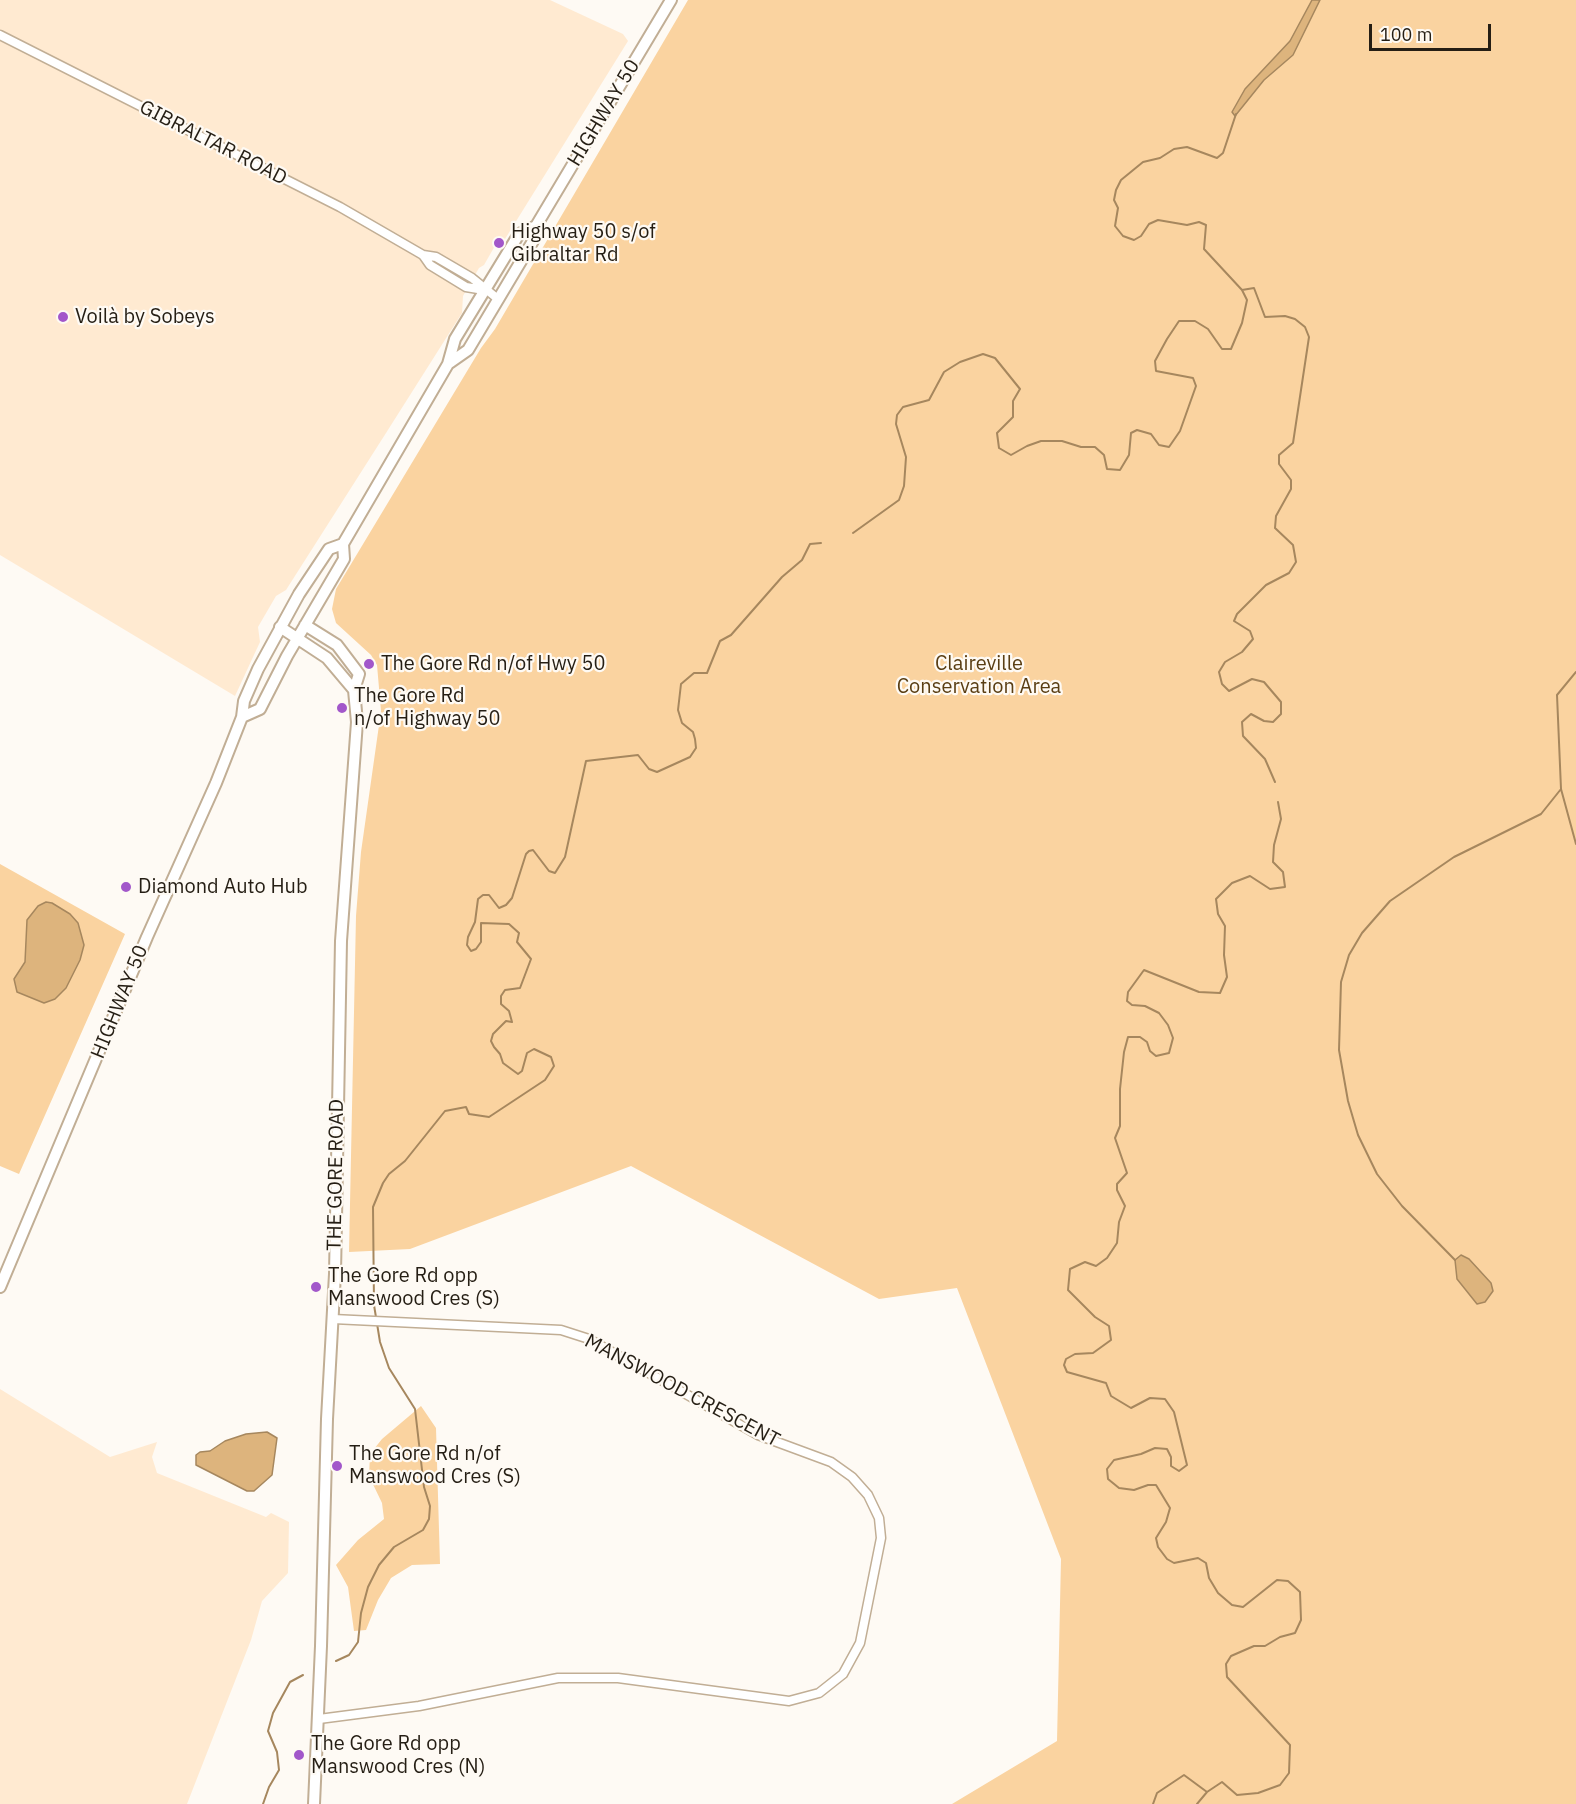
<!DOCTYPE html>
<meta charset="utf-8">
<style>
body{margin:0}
#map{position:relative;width:1576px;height:1804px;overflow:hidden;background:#fefaf4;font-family:"IBM Plex Sans",sans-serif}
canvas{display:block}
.scale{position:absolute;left:1369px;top:24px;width:122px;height:27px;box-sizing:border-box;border:3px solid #251e14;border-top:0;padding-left:8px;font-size:18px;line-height:21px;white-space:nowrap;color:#251e14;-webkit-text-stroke:4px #fefaf4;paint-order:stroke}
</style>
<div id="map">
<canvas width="1576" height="1804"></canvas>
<div class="scale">100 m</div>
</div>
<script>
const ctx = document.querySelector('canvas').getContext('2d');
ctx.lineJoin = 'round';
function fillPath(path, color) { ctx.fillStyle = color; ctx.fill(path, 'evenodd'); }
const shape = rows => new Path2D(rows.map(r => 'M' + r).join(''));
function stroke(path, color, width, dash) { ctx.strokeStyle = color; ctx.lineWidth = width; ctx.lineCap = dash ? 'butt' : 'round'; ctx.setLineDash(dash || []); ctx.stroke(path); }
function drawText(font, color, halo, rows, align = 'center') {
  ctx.font = font + ' "IBM Plex Sans",sans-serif'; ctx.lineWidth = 4.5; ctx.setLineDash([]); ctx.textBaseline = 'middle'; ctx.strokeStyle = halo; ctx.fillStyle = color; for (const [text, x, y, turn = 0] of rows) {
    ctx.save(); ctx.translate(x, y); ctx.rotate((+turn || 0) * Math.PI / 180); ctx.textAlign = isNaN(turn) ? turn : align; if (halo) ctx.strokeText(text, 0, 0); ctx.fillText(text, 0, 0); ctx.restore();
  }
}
fillPath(shape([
 [0,0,550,0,623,34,628,41,505,239,500,237,484,265,479,268,463,296,462,313,386,433,286,590,276,596,258,627,260,642,235,696,0,555],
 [0,1389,110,1457,157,1442,152,1457,157,1473,266,1517,271,1513,289,1522,288,1573,262,1601,251,1640,187,1804,0,1804]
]), '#ffead1');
fillPath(shape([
 [688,0,1576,0,1576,1804,952,1804,1057,1741,1061,1559,957,1288,879,1299,631,1166,410,1249,349,1252,356,916,361,852,381,711,377,665,371,655,336,623,332,609,336,589,481,348,495,329],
 [0,864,125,934,19,1174,0,1166],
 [421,1406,436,1428,440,1564,412,1565,391,1578,378,1600,366,1630,354,1631,348,1587,336,1565,358,1540,384,1519,382,1503,369,1476,370,1454,382,1439]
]), '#fad3a0');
const water = shape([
 [1312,0,1320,0,1293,55,1264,80,1235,116,1232,112,1245,89,1290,41,1312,0],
 [46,902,52,903,70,914,78,923,84,945,80,960,66,988,55,999,44,1003,17,992,14,979,25,962,27,920,38,906,46,902],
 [1461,1255,1469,1259,1491,1283,1493,1291,1485,1302,1477,1304,1457,1279,1455,1260,1461,1255],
 [267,1432,277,1438,272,1475,254,1491,247,1491,196,1465,196,1455,200,1452,210,1451,225,1441,246,1434,267,1432]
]);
fillPath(water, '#ddb47d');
stroke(water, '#a6875e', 1.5);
stroke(shape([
 [1242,290,1254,288,1265,317,1285,316,1295,319,1305,327,1309,337,1293,443,1279,455,1279,464,1291,480,1291,489,1276,516,1275,528,1293,545,1296,562,1289,573,1266,585,1237,614,1234,621,1250,631,1253,639,1242,652,1225,662,1219,672,1222,684,1229,691,1252,679,1264,682,1281,702,1281,714,1273,722,1264,721,1251,714,1242,722,1243,736,1265,759,1275,782],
 [853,533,899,500,904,486,906,457,896,424,897,415,903,407,929,400,944,372,960,362,983,354,995,358,1020,389,1013,401,1013,417,997,433,999,448,1011,455,1027,446,1041,441,1062,441,1081,447,1095,447,1104,455,1107,469,1120,470,1129,455,1131,433,1137,430,1151,434,1159,445,1169,447,1180,431,1196,386,1193,378,1156,371,1155,361,1167,339,1179,321,1195,321,1208,329,1222,349,1231,349,1242,323,1247,300,1242,290,1204,249,1206,225,1199,222,1187,225,1158,220,1149,224,1141,236,1134,240,1123,236,1115,226,1118,208,1114,200,1116,190,1121,180,1143,162,1160,158,1174,149,1187,147,1217,158,1223,153,1236,114],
 [1576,672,1557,695,1561,789,1576,844],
 [1455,1260,1402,1206,1377,1174,1358,1135,1348,1101,1339,1050,1341,982,1349,955,1362,933,1390,901,1454,857,1541,814,1561,789],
 [336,1661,349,1655,358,1642,361,1613,368,1587,379,1565,394,1547,423,1530,429,1519,430,1506,424,1487,415,1409,389,1368,380,1342,374,1305,373,1207,383,1183,389,1174,405,1161,445,1111,466,1107,469,1114,489,1117,545,1080,554,1066,551,1057,534,1049,527,1053,522,1071,518,1074,503,1063,500,1054,494,1047,491,1041,493,1034,506,1021,512,1022,509,1011,501,1004,501,996,505,990,520,988,531,959,517,942,519,933,509,924,481,923,481,942,476,949,471,951,467,945,468,937,475,922,478,899,483,895,489,895,499,908,506,905,512,898,526,854,529,851,533,850,549,871,555,873,565,857,586,761,638,755,649,769,657,772,690,757,696,748,695,739,693,732,682,723,678,710,681,684,694,673,707,673,720,641,731,635,782,577,802,560,810,544,821,543],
 [263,1804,269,1787,279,1770,277,1752,268,1731,273,1713,290,1682,303,1675],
 [1153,1804,1157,1793,1184,1775,1207,1792],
 [1197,1804,1207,1792,1222,1782,1237,1795,1258,1793,1280,1785,1289,1773,1290,1745,1227,1677,1226,1664,1231,1656,1254,1646,1265,1646,1280,1637,1295,1633,1301,1620,1300,1592,1288,1581,1277,1580,1243,1607,1232,1605,1218,1593,1209,1578,1206,1563,1198,1558,1174,1563,1167,1559,1158,1547,1156,1538,1166,1522,1170,1508,1156,1485,1148,1485,1134,1490,1119,1488,1108,1479,1107,1469,1114,1460,1141,1454,1155,1448,1167,1449,1171,1457,1171,1466,1179,1471,1187,1465,1174,1412,1165,1399,1150,1398,1131,1408,1111,1396,1106,1383,1067,1372,1064,1365,1066,1359,1075,1354,1093,1353,1111,1340,1109,1326,1095,1317,1068,1290,1070,1269,1085,1262,1096,1266,1107,1258,1117,1243,1119,1222,1125,1206,1117,1190,1117,1184,1127,1173,1115,1138,1120,1126,1120,1089,1124,1052,1128,1037,1140,1037,1147,1042,1150,1051,1156,1056,1169,1053,1173,1038,1168,1025,1159,1013,1145,1006,1132,1005,1127,1001,1128,992,1144,970,1199,992,1220,993,1227,977,1224,955,1225,926,1218,914,1216,899,1232,883,1250,876,1270,889,1285,887,1283,872,1273,862,1274,845,1281,819,1278,802]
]), '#a6875e', 2);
const street = shape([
 [0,35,340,207,423,255,430,265,466,287,484,290],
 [423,255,436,257,472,278,498,299],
 [319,1719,419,1706,558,1678,618,1678,789,1701,819,1693,843,1674,860,1643,881,1538,879,1518,868,1495,852,1477,831,1462,758,1435,589,1339,561,1330,333,1319]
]);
const secondary = shape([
 [448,364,468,350,533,241,536,226,671,0],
 [305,625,337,645,359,674,354,690,357,722,341,941,335,1274,327,1419,321,1646,314,1804],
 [280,627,327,658,354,690],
 [242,717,260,709,287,656,344,559,343,544,448,364,455,339,519,234,536,226],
 [0,1287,147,937,216,783,242,717,244,701,258,669,299,594,329,549,343,544]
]);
stroke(street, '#c1ae95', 11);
stroke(secondary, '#c1ae95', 14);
stroke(street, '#fff', 8);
stroke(secondary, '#fff', 10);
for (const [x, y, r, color] of [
 [499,243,6,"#a257ca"],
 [63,317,6,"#a257ca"],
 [369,664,6,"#a257ca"],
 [342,708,6,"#a257ca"],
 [126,887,6,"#a257ca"],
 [316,1287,6,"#a257ca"],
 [337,1466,6,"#a257ca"],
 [299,1755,6,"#a257ca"]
]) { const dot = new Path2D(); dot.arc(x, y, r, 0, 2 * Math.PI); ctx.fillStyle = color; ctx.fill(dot); stroke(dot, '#fefaf4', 2); }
drawText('20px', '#251e14', '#fefaf4', [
 ["HIGHWAY 50",604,113,-59],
 ["GIBRALTAR ROAD",213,143,27],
 ["HIGHWAY 50",120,1002,-68],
 ["THE GORE ROAD",336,1175,-89],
 ["MANSWOOD CRESCENT",682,1391,28]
]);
drawText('20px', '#251e14', '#fefaf4', [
 ["Highway 50 s/of",511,232],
 ["Gibraltar Rd",511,255],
 ["Voilà by Sobeys",75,317],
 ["The Gore Rd n/of Hwy 50",381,664],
 ["The Gore Rd",354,696],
 ["n/of Highway 50",354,719],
 ["Diamond Auto Hub",138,887],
 ["The Gore Rd opp",328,1276],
 ["Manswood Cres (S)",328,1299],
 ["The Gore Rd n/of",349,1454],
 ["Manswood Cres (S)",349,1477],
 ["The Gore Rd opp",311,1744],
 ["Manswood Cres (N)",311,1767]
], 'left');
drawText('20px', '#5a3e13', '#fefaf4', [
 ["Claireville",979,664],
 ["Conservation Area",979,687]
]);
</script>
